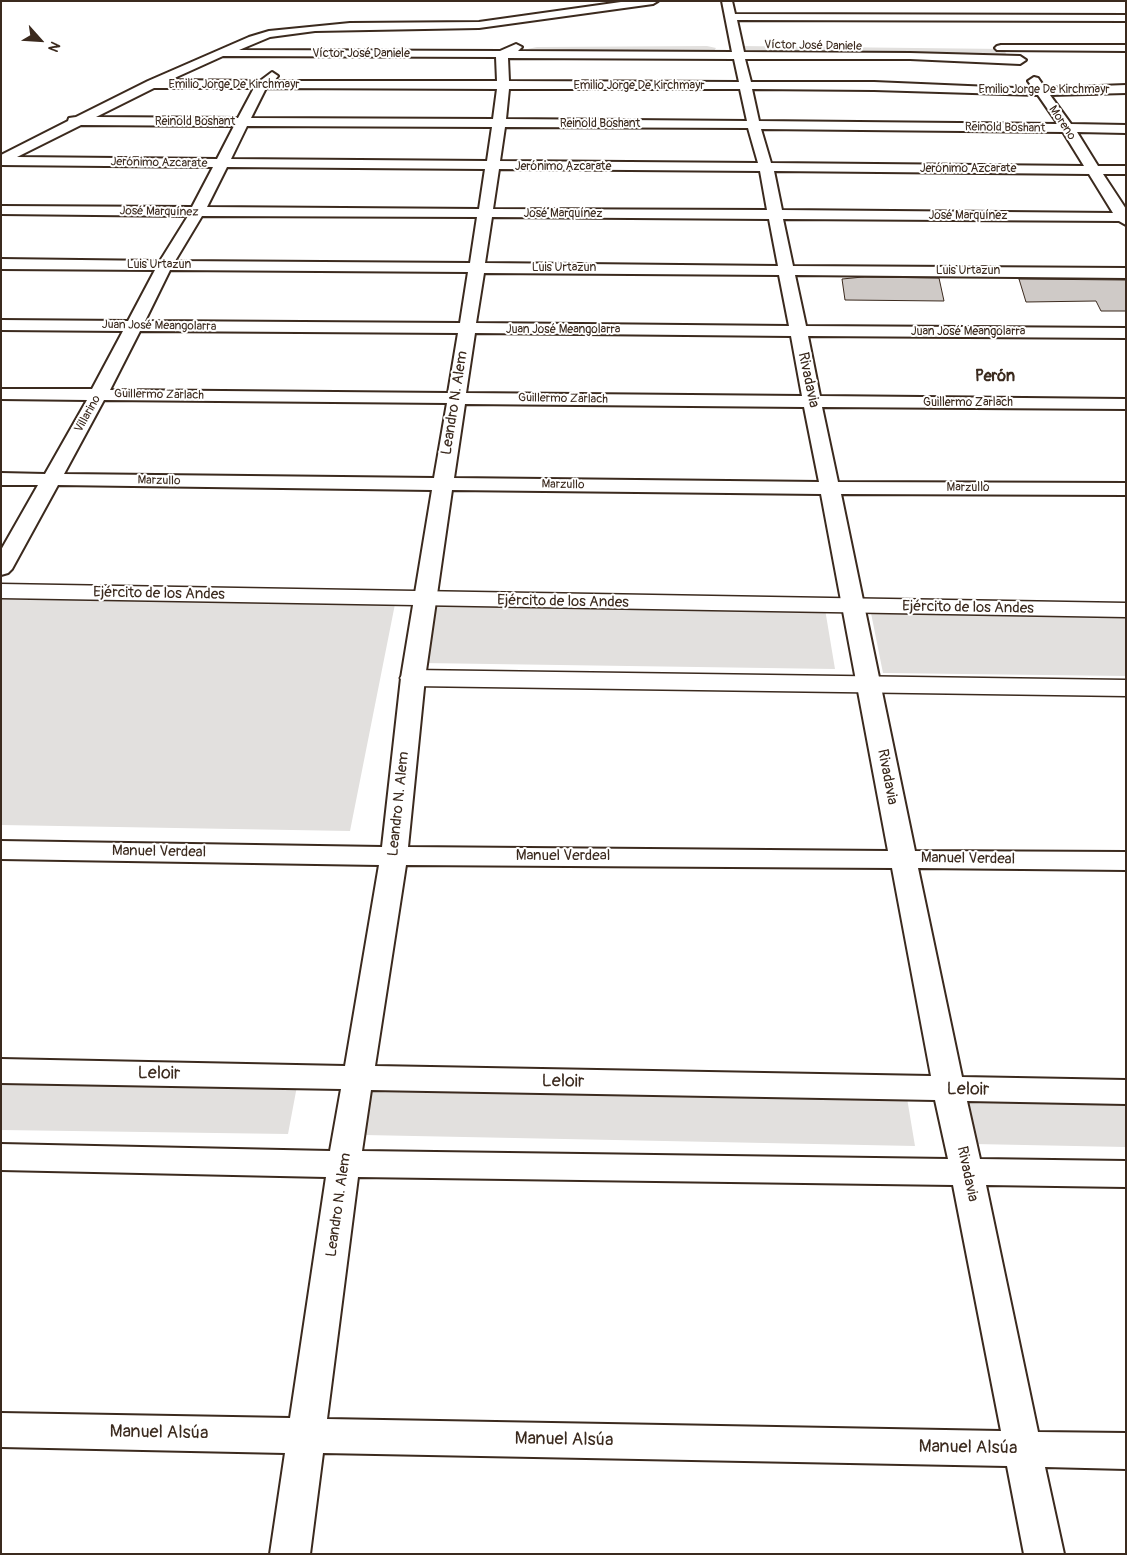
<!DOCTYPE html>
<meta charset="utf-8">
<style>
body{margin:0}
#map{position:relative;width:1127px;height:1555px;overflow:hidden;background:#fff;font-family:Pangolin,sans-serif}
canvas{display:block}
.frame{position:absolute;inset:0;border:2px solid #3b2a1e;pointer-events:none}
.north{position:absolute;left:15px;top:15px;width:50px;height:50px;-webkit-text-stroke:4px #fff;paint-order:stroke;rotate:116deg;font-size:14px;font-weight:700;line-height:20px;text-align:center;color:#3b2a1e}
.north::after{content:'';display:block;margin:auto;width:18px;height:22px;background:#3b2a1e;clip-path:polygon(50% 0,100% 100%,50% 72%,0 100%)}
</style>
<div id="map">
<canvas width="1127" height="1555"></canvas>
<div class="frame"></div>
<div class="north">N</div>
</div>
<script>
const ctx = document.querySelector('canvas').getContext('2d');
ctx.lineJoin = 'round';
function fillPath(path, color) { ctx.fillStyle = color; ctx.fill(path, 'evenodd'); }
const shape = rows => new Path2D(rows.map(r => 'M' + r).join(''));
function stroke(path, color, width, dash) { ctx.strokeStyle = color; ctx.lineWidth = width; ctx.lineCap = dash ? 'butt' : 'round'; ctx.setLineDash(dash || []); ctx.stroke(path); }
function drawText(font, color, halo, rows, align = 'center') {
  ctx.font = font + ' Pangolin,sans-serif'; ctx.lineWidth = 4; ctx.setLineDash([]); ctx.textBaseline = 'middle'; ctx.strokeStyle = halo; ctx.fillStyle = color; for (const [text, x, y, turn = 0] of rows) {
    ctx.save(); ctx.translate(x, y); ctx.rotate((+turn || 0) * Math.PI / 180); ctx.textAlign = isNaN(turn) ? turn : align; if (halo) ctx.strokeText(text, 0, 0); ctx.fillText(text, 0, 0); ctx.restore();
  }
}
fillPath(shape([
 [707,46,716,48,714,51,701,52,513,52,537,47],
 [740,46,1004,49,1008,58,743,52],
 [1,599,395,604,350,831,1,825],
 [432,604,825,609,835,669,422,663],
 [871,613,1126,617,1126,676,883,673],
 [1,1082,297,1086,288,1134,1,1130],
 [370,1088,907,1098,915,1146,364,1135],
 [964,1096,1126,1099,1126,1147,974,1144]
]), '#e2e0de');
const building = shape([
 [863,277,939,278,944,301,845,300,842,279,863,277],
 [1019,279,1126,280,1126,311,1101,311,1096,301,1026,302,1019,279]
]);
fillPath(building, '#cfcac7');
stroke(building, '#3b2a1e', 1);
const minor = shape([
 [628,1,658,1,653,4,479,28,315,31,270,37,239,50,500,51,516,44,522,47,518,51,732,52,722,1,732,1,735,14,1126,15,1126,21,737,20,744,52,910,53,1020,56,1026,60,1020,64,910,59,745,59,751,82,874,82,1015,88,1033,88,1028,81,1034,77,1038,78,1045,88,1126,85,1126,93,1050,95,1071,124,1126,125,1126,133,1077,132,1098,166,1126,166,1126,174,1103,174,1126,209,1126,225,1119,221,783,219,793,266,1126,268,1126,278,795,275,806,326,1126,328,1126,338,808,336,820,396,1126,399,1126,409,822,407,838,482,1126,483,1126,495,841,494,915,851,1126,852,1126,870,918,868,962,1077,1126,1080,1126,1104,967,1101,980,1159,1126,1161,1126,1187,986,1185,1038,1432,1126,1433,1126,1469,1045,1467,1064,1554,1024,1554,1007,1466,323,1453,310,1554,270,1554,285,1453,1,1447,1,1413,290,1418,326,1177,1,1170,1,1144,330,1151,341,1089,1,1083,1,1059,345,1066,379,865,1,859,1,841,382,847,401,678,432,490,58,485,12,569,8,573,1,575,1,550,38,485,1,485,1,473,45,474,87,400,1,399,1,389,92,389,123,331,1,330,1,320,128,321,155,270,1,269,1,259,160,261,188,216,1,214,1,206,192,207,213,167,1,165,1,155,68,121,69,118,76,117,148,81,249,37,269,31,350,23,479,22,628,1],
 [223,56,496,57,497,81,274,81,278,76,272,72,260,81,170,80,223,56],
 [508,58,734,59,739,82,509,81,508,58],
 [154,88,254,88,238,118,96,117,154,88],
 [266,88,497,89,493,119,251,118,266,88],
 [509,89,740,89,747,121,506,119,509,89],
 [752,89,874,90,1038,95,1058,124,759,121,752,89],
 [81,125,234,126,217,159,17,157,81,125],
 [247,126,492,127,487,161,231,159,247,126],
 [505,127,748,128,758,163,500,161,505,127],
 [761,129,1063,132,1084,166,771,163,761,129],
 [227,167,485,169,479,209,207,207,227,167],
 [499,169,760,171,767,210,493,209,499,169],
 [774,171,1089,174,1113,213,782,210,774,171],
 [202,216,477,217,470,263,175,261,202,216],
 [492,217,769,219,778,266,485,263,492,217],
 [170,270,468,272,460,323,145,321,170,270],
 [484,273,779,275,789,326,476,323,484,273],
 [140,331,458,333,448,393,110,390,140,331],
 [475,333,791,336,802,396,466,393,475,333],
 [104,400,447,403,434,478,64,474,104,400],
 [465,404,804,407,819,482,454,478,465,404],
 [452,490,821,494,888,851,408,847,425,678,452,490],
 [406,865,892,868,931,1076,375,1066,406,865],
 [371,1090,935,1100,948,1159,362,1151,371,1090],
 [358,1177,953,1185,1001,1431,327,1419,358,1177],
 [1001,45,1126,45,1126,51,997,50,995,48,997,46,1001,45]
]);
const tertiary = shape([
 [1,584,1126,603,1126,617,1,598,1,584],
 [413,670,1126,680,1126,696,413,686,404,683,400,678,404,673,413,670]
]);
stroke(minor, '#3b2a1e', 4);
stroke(tertiary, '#3b2a1e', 3);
fillPath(minor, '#fff');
fillPath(tertiary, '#fff');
drawText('12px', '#3b2a1e', '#fff', [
 ["Víctor José Daniele",813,46,1],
 ["Víctor José Daniele",361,54],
 ["Emilio Jorge De Kirchmayr",234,85],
 ["Emilio Jorge De Kirchmayr",639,86],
 ["Emilio Jorge De Kirchmayr",1044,90],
 ["Reinold Boshant",195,122],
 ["Moreno",1062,123,56],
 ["Reinold Boshant",600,124],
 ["Reinold Boshant",1005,128,1],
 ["Jerónimo Azcarate",159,163,1],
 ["Jerónimo Azcarate",563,167],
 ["Jerónimo Azcarate",968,169],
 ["José Marquínez",159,212,1],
 ["José Marquínez",563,214],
 ["José Marquínez",968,216],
 ["Luis Urtazun",159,265],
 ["Luis Urtazun",564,268],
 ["Luis Urtazun",968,271],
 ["Juan José Meangolarra",159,326,1],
 ["Juan José Meangolarra",563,330],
 ["Juan José Meangolarra",968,332],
 ["Guillermo Zarlach",159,395,1],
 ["Guillermo Zarlach",563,399,1],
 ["Guillermo Zarlach",968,403],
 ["Villarino",88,414,-61],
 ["Marzullo",159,481,1],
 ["Marzullo",563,485,1],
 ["Marzullo",968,488]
]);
drawText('15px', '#3b2a1e', '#fff', [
 ["Rivadavia",808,380,78],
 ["Leandro N. Alem",455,403,-81],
 ["Ejército de los Andes",159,594,1],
 ["Ejército de los Andes",563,602,1],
 ["Ejército de los Andes",968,608,1],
 ["Rivadavia",887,777,79],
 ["Leandro N. Alem",399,804,-84],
 ["Manuel Verdeal",159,852,1],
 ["Manuel Verdeal",563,856],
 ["Manuel Verdeal",968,859,1],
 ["Rivadavia",967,1174,78],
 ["Leandro N. Alem",339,1205,-82]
]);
drawText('bold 16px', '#3b2a1e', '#fff', [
 ["Perón",995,377]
]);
drawText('18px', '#3b2a1e', '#fff', [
 ["Leloir",159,1074,1],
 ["Leloir",563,1082,1],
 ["Leloir",968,1090,1],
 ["Manuel Alsúa",159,1433,1],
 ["Manuel Alsúa",564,1440,1],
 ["Manuel Alsúa",968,1448,1]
]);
</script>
